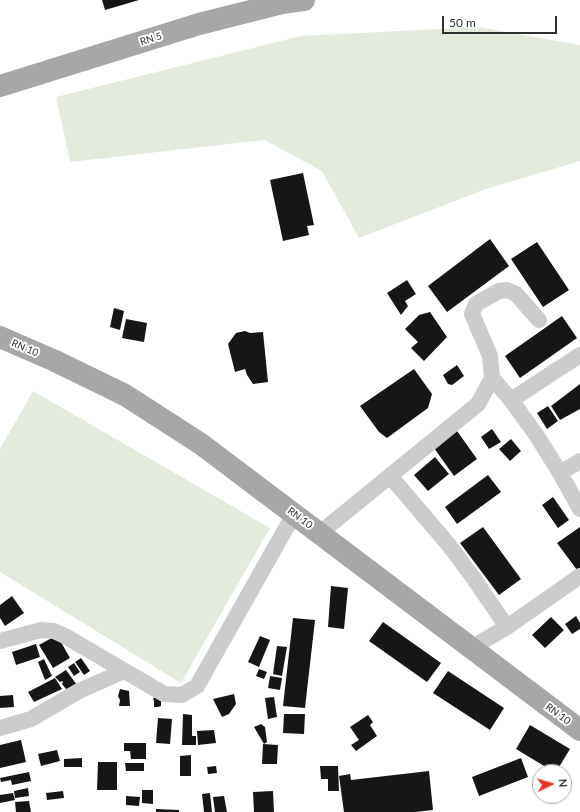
<!DOCTYPE html>
<style>
body{margin:0}
#map{position:relative;width:580px;height:812px;overflow:hidden;background:#fff;font-family:Lato,sans-serif}
canvas{display:block}
.north{position:absolute;left:532px;top:764px;width:40px;height:40px;box-sizing:border-box;background:#fff;border:1px solid #acacac;border-radius:50%;rotate:85deg;font-size:11px;font-weight:700;line-height:16px;text-align:center;color:#2f2f2f}
.north::after{content:'';display:block;margin:auto;width:14px;height:18px;background:#ec322b;clip-path:polygon(50% 0,100% 100%,50% 72%,0 100%)}
.scale{position:absolute;left:442px;top:16px;width:115px;height:18px;box-sizing:border-box;border:2px solid #2f2f2f;border-top:0;padding-left:5px;font-size:12px;line-height:14px;white-space:nowrap;color:#2f2f2f;-webkit-text-stroke:3px #fff;paint-order:stroke}
</style>
<div id="map">
<canvas width="580" height="812"></canvas>
<div class="north">N</div>
<div class="scale">50 m</div>
</div>
<script>
const ctx = document.querySelector('canvas').getContext('2d');
ctx.lineJoin = 'round';
function fillPath(path, color) { ctx.fillStyle = color; ctx.fill(path, 'evenodd'); }
const shape = rows => new Path2D(rows.map(r => 'M' + r).join(''));
function stroke(path, color, width, dash) { ctx.strokeStyle = color; ctx.lineWidth = width; ctx.lineCap = dash ? 'butt' : 'round'; ctx.setLineDash(dash || []); ctx.stroke(path); }
function drawText(font, color, halo, rows, align = 'center') {
  ctx.font = font + ' Lato,sans-serif'; ctx.lineWidth = 4; ctx.setLineDash([]); ctx.textBaseline = 'middle'; ctx.strokeStyle = halo; ctx.fillStyle = color; for (const [text, x, y, turn = 0] of rows) {
    ctx.save(); ctx.translate(x, y); ctx.rotate((+turn || 0) * Math.PI / 180); ctx.textAlign = isNaN(turn) ? turn : align; if (halo) ctx.strokeText(text, 0, 0); ctx.fillText(text, 0, 0); ctx.restore();
  }
}
fillPath(shape([
 [478,27,580,45,580,161,486,189,359,238,322,171,264,140,70,162,56,97,301,36],
 [33,391,270,528,181,683,0,572,0,449]
]), '#e3ecdc');
fillPath(shape([
 [102,0,139,0,105,10],
 [303,173,314,225,307,226,309,235,283,241,270,180],
 [490,239,509,266,447,312,428,286],
 [537,242,569,290,543,307,511,259],
 [407,280,416,294,405,301,408,306,401,315,387,293],
 [114,308,124,311,120,330,110,327],
 [430,312,447,337,424,361,411,348,418,342,405,329,419,315],
 [562,316,577,338,520,378,505,356],
 [126,319,147,323,144,342,122,338],
 [245,331,250,333,263,332,268,382,253,384,247,375,245,369,235,372,228,344,236,333],
 [457,365,464,376,452,385,448,384,443,375],
 [414,369,432,394,428,408,387,438,379,432,360,406],
 [580,384,580,409,560,420,551,406],
 [548,406,558,421,547,429,537,413],
 [492,429,501,442,489,449,481,437],
 [457,431,477,459,454,476,434,448],
 [511,439,521,451,510,461,499,449],
 [435,457,449,474,428,491,414,475],
 [488,475,501,492,457,524,445,507],
 [553,497,569,520,558,528,542,505],
 [483,527,521,579,499,595,460,543],
 [580,527,580,568,577,570,557,543],
 [331,586,348,588,344,629,328,627],
 [12,596,24,613,5,626,0,618,0,605],
 [576,616,580,623,580,629,572,634,565,624],
 [551,617,564,630,545,648,532,635],
 [293,618,315,620,305,708,283,706],
 [383,622,441,663,427,682,369,641],
 [57,635,70,658,53,668,39,645],
 [260,636,270,640,259,667,248,662],
 [36,644,40,657,16,665,12,652],
 [277,646,287,647,282,676,273,674],
 [81,658,90,671,84,675,75,662],
 [44,659,52,676,45,680,38,662],
 [74,663,80,672,74,676,68,667],
 [259,669,267,672,264,679,256,676],
 [66,670,77,685,74,687,66,689,62,684,63,681,60,682,55,677],
 [448,671,504,708,490,730,433,693],
 [270,676,282,678,280,690,268,688],
 [55,678,62,689,34,702,28,692],
 [120,689,129,691,130,706,119,706,120,700,118,696],
 [234,694,236,704,229,714,222,717,213,699],
 [13,695,14,707,0,708,0,696],
 [161,697,161,706,158,707,154,707,154,701,153,698],
 [274,697,277,717,268,719,265,698],
 [183,714,192,715,192,736,196,736,196,745,182,745],
 [284,714,305,714,304,734,283,733],
 [368,715,373,722,370,725,377,736,356,751,351,745,359,740,350,727],
 [158,718,172,719,170,744,156,743],
 [261,724,265,727,267,742,264,744,254,727],
 [530,725,570,749,556,772,554,772,516,749],
 [214,730,216,743,198,745,197,731],
 [21,740,26,762,0,768,0,745],
 [124,743,146,743,146,759,131,759,130,751,124,751],
 [263,744,278,745,277,764,262,764],
 [57,750,60,761,41,766,38,754],
 [191,755,191,776,180,776,180,756],
 [82,758,82,767,64,767,64,759],
 [521,758,528,777,479,796,472,777],
 [98,762,117,762,117,790,97,790],
 [125,763,144,763,144,771,126,771],
 [216,766,217,773,208,774,207,767],
 [320,766,338,766,339,791,328,791,328,779,321,779],
 [429,771,433,810,415,812,344,812,339,776,350,774,351,780],
 [29,772,31,781,12,785,11,780,1,782,0,778],
 [28,788,29,796,15,798,14,791],
 [142,790,153,790,153,804,142,803],
 [63,791,64,798,47,800,46,793],
 [273,791,274,812,254,812,253,792],
 [13,793,15,800,0,803,0,795],
 [210,793,212,812,204,812,202,794],
 [126,796,140,797,139,806,126,805],
 [224,796,227,812,215,812,213,797],
 [29,801,31,812,16,812,15,802],
 [156,809,179,810,179,812,156,812]
]), '#161616');
stroke(shape([
 [492,378,511,400,537,436,560,473,580,461],
 [511,400,580,355],
 [560,473,580,509],
 [390,476,448,544,472,576,507,627],
 [320,533,478,404,492,378,490,356,472,314,476,304,499,291,507,290,516,294,539,320],
 [0,641,41,630,54,631,65,636,164,694,182,695,197,686,294,514],
 [471,648,507,627,580,576],
 [0,728,31,719,79,691,124,671]
]), '#ccc', 16);
stroke(shape([
 [0,86,199,24,282,3,304,0],
 [0,337,53,360,125,395,201,444,580,730]
]), '#a7a7a7', 22);
drawText('10px', '#2f2f2f', '#fff', [
 ["RN 5",151,39,-17],
 ["RN 10",25,348,23],
 ["RN 10",300,518,37],
 ["RN 10",558,714,37]
]);
</script>
